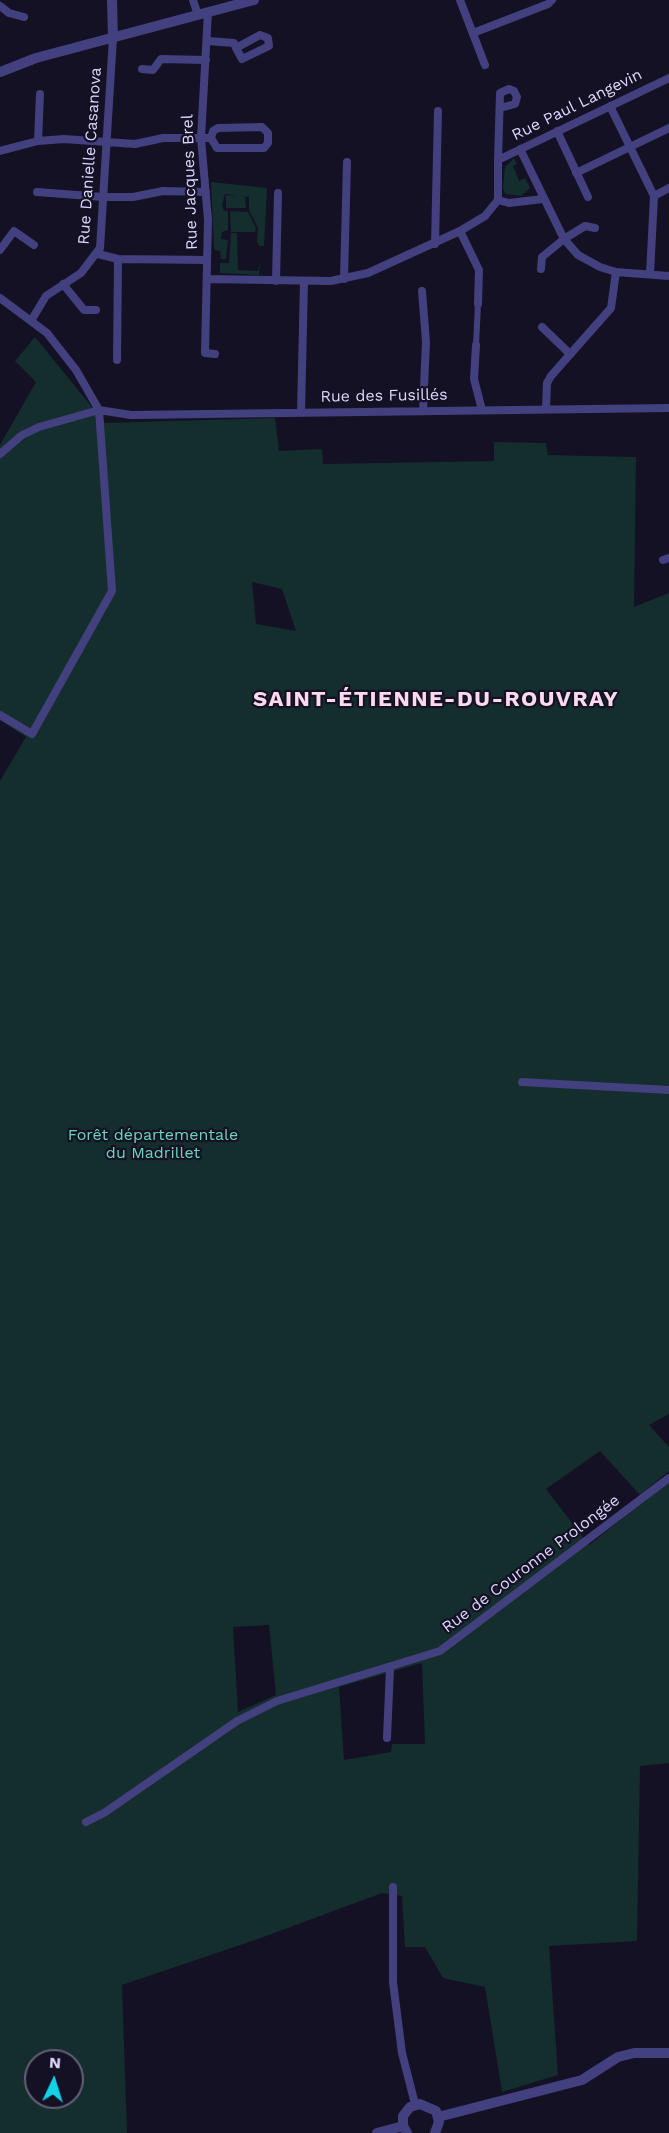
<!DOCTYPE html>
<meta charset="utf-8">
<style>
body{margin:0}
#map{position:relative;width:669px;height:2133px;overflow:hidden;background:#141124;font-family:"Work Sans",sans-serif}
canvas{display:block}
.north{position:absolute;left:24px;top:2049px;width:60px;height:60px;box-sizing:border-box;background:#141124;border:2px solid #64607a;border-radius:50%;rotate:4deg;font-size:16px;font-weight:700;line-height:24px;text-align:center;color:#dcd7fc}
.north::after{content:'';display:block;margin:auto;width:21px;height:27px;background:#14d1ea;clip-path:polygon(50% 0,100% 100%,50% 72%,0 100%)}
</style>
<div id="map">
<canvas width="669" height="2133"></canvas>
<div class="north">N</div>
</div>
<script>
const ctx = document.querySelector('canvas').getContext('2d');
ctx.lineJoin = 'round';
function fillPath(path, color) { ctx.fillStyle = color; ctx.fill(path, 'evenodd'); }
const shape = rows => new Path2D(rows.map(r => 'M' + r).join(''));
function stroke(path, color, width, dash) { ctx.strokeStyle = color; ctx.lineWidth = width; ctx.lineCap = dash ? 'butt' : 'round'; ctx.setLineDash(dash || []); ctx.stroke(path); }
function drawText(font, color, halo, rows, align = 'center') {
  ctx.font = font + ' "Work Sans",sans-serif'; ctx.lineWidth = 4.5; ctx.setLineDash([]); ctx.textBaseline = 'middle'; ctx.strokeStyle = halo; ctx.fillStyle = color; for (const [text, x, y, turn = 0] of rows) {
    ctx.save(); ctx.translate(x, y); ctx.rotate((+turn || 0) * Math.PI / 180); ctx.textAlign = isNaN(turn) ? turn : align; if (halo) ctx.strokeText(text, 0, 0); ctx.fillText(text, 0, 0); ctx.restore();
  }
}
fillPath(shape([
 [514,158,517,164,513,166,519,181,525,178,530,188,521,196,505,194,503,188,505,167],
 [211,182,267,188,264,246,259,246,257,241,258,228,249,210,249,197,225,194,222,205,224,211,228,211,228,230,222,232,221,239,228,240,226,259,221,259,220,251,214,250],
 [226,195,245,196,246,208,226,208],
 [230,211,248,212,256,228,255,232,231,232],
 [231,233,237,233,238,270,258,271,260,262,259,275,220,273,220,263,229,263],
 [35,337,105,423,275,418,279,451,322,449,323,464,494,461,494,442,546,443,548,455,636,457,634,607,669,593,669,1414,649,1425,669,1447,669,1471,640,1495,600,1451,546,1489,589,1545,669,1482,669,1763,640,1766,637,1941,549,1946,558,2075,502,2092,485,1987,443,1978,425,1947,405,1947,402,1896,382,1893,258,1939,122,1985,127,2133,0,2133,0,781,26,737,0,720,0,445,36,382,15,361],
 [252,582,282,589,296,631,256,624],
 [269,1625,276,1695,238,1712,233,1627],
 [422,1663,425,1744,392,1744,391,1752,344,1760,339,1687],
 [36,2061,72,2061,72,2097,36,2097]
]), '#142d2d');
stroke(shape([
 [476,345,478,304]
]), '#43407f', 6);
stroke(shape([
 [193,0,198,15],
 [460,0,485,65],
 [0,6,9,13,24,17],
 [208,12,201,138,208,220,205,353,215,354],
 [473,33,548,4,552,0],
 [208,41,234,43,236,48,242,59,269,46,268,38,260,35,236,48],
 [142,69,153,70,161,59,206,60],
 [610,106,654,196,650,274],
 [557,131,588,197],
 [38,141,40,94],
 [520,149,564,239,578,255,600,267,616,272,669,276],
 [0,151,38,141,64,139,135,144,163,138,211,138,217,148,264,148,268,143,268,133,262,127,218,128,213,131,211,138],
 [498,160,669,78],
 [576,173,669,128],
 [37,192,103,197,133,197,163,191,206,192],
 [654,196,669,188],
 [498,200,498,160,500,93,509,89,514,91,517,97,515,104,500,108],
 [498,200,509,203,543,199],
 [460,231,479,270,478,304],
 [435,244,438,111],
 [0,250,14,231,34,245],
 [98,254,118,259,207,260],
 [541,269,542,257,564,239,585,226,595,228],
 [207,279,331,281,368,273,460,231,485,216,498,200],
 [344,279,347,162],
 [276,281,278,193],
 [63,284,84,310,96,310],
 [422,291,426,342,423,411],
 [0,298,47,333,76,370,99,410],
 [31,321,46,296,81,273,100,248,113,38],
 [542,327,570,354],
 [476,345,474,379,482,410],
 [117,360,118,259],
 [546,409,547,383,551,376,611,308,616,272],
 [301,412,304,281],
 [0,454,22,435,39,427,99,410,131,415,669,408],
 [663,560,669,558],
 [0,715,32,734,112,591,99,410],
 [522,1082,669,1090],
 [387,1738,390,1668],
 [86,1822,104,1813,237,1721,277,1701,440,1651,669,1478],
 [393,1887,393,1982,402,2053,415,2104]
]), '#43407f', 8);
stroke(shape([
 [112,0,113,38],
 [0,72,36,58,254,0],
 [438,2117,582,2080,618,2057,634,2053,669,2053],
 [377,2133,403,2126],
 [407,2133,403,2126,403,2116,410,2107,420,2104,436,2111,439,2122,435,2133]
]), '#43407f', 10);
drawText('16px', '#dcd7fc', '#141124', [
 ["Rue Paul Langevin",577,105,-26],
 ["Rue Danielle Casanova",90,156,-86],
 ["Rue Jacques Brel",190,182,-92],
 ["Rue des Fusillés",384,396,-1],
 ["Rue de Couronne Prolongée",531,1564,-37]
]);
drawText('16px', '#69d6bc', '#141124', [
 ["Forêt départementale",153,1135],
 ["du Madrillet",153,1153]
]);
ctx.letterSpacing = '1.5px';
drawText('bold 22px', '#fcd9ee', '#141124', [
 ["SAINT-ÉTIENNE-DU-ROUVRAY",436,700]
]);
ctx.letterSpacing = '0px';
</script>
